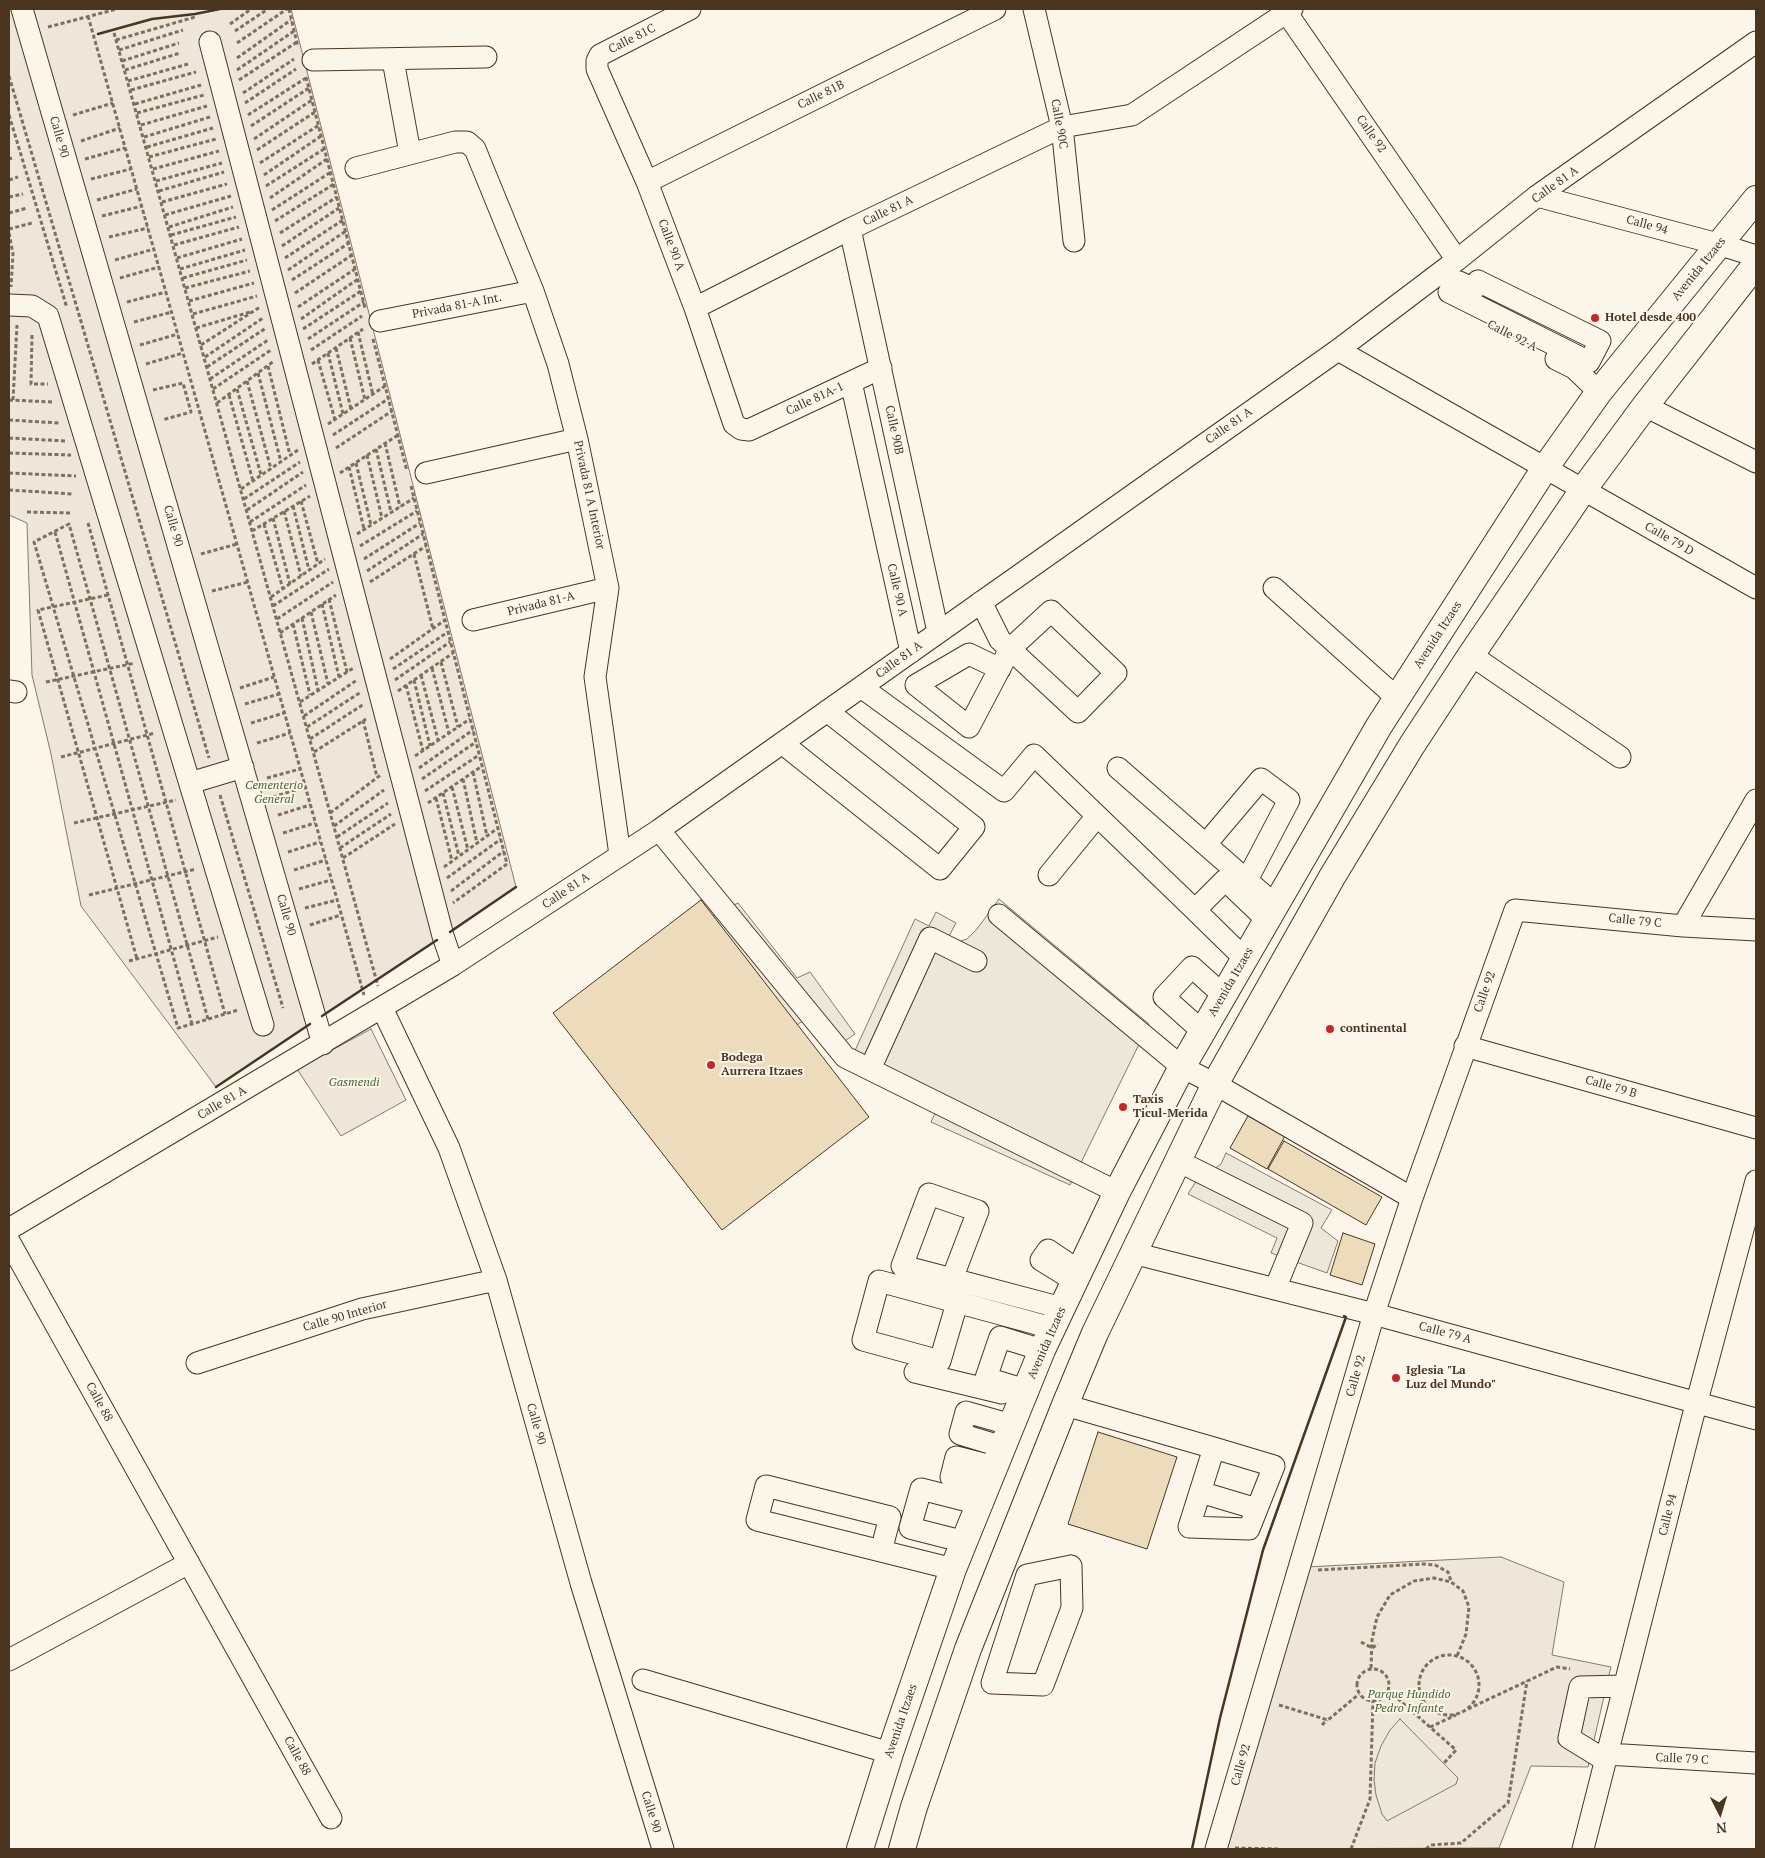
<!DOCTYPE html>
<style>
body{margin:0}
#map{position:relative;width:1765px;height:1858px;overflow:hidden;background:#fbf6e9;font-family:"PT Serif",serif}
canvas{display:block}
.frame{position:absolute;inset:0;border:10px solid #4a3520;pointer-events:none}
.north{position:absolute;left:1695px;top:1788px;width:50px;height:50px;-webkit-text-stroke:4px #fbf6e9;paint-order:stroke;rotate:175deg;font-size:14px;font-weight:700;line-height:20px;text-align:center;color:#4a3520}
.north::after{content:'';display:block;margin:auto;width:18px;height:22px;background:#4a3520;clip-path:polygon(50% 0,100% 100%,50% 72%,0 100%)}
</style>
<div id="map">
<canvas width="1765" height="1858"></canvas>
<div class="frame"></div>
<div class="north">N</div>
</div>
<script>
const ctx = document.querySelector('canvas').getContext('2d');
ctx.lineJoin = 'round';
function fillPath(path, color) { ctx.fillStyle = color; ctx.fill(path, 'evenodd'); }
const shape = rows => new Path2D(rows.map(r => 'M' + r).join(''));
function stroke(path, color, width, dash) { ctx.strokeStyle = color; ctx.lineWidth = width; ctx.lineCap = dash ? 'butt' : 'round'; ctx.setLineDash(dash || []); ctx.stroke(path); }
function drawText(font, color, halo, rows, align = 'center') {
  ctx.font = font + ' "PT Serif",serif'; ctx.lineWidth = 4; ctx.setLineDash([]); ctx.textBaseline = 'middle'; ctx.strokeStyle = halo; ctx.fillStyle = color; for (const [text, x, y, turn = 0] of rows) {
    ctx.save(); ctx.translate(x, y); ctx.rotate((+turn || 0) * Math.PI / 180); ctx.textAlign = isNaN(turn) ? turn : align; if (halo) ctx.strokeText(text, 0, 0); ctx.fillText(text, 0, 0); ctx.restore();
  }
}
const green = shape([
 [9,9,291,9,516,887,216,1087,81,906,51,754,32,675,27,523,9,515,9,9],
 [371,1029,406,1100,341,1136,297,1069,371,1029],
 [1501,1557,1564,1582,1552,1655,1611,1667,1608,1679,1572,1680,1558,1742,1589,1762,1588,1767,1531,1766,1499,1848,1222,1849,1306,1567,1501,1557]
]);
fillPath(green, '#ede6d9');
stroke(green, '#887966', 1);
const parking = shape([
 [999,899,1149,1024,1070,1185,931,1122,937,1109,845,1067,806,1019,792,1028,706,919,738,903,797,978,810,972,855,1034,842,1043,853,1055,915,919,929,926,936,912,956,923,948,938,958,942,967,939,977,929,999,899],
 [1226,1153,1332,1210,1321,1228,1338,1241,1327,1273,1271,1253,1277,1238,1188,1194,1195,1183,1221,1164,1226,1153],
 [1608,1679,1589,1762,1558,1743,1572,1680,1608,1679],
 [1400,1719,1458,1778,1456,1784,1387,1821,1382,1814,1376,1795,1374,1780,1375,1763,1381,1746,1390,1730,1400,1719]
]);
fillPath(parking, '#ede7d9');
stroke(parking, '#887966', 1);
const building = shape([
 [701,900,869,1117,722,1230,553,1013,701,900],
 [1248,1116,1285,1136,1267,1169,1230,1148,1248,1116],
 [1284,1141,1382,1197,1366,1225,1268,1169,1284,1141],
 [1343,1233,1375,1244,1362,1285,1330,1275,1343,1233],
 [1098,1432,1177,1457,1147,1549,1068,1524,1098,1432]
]);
fillPath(building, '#ecdcbc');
stroke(building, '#4a3520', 1);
const minor = shape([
 [22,9,323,1044],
 [690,9,600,55,597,61,597,69,647,182,695,308,734,424,741,429,749,430,881,368],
 [1034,9,1062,127,1074,241],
 [1284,9,1457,260],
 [210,42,443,936,453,965],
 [313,60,486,57],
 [393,60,410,153],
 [356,168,455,142,467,142,475,149,533,291,558,364,577,439,608,588,595,677,620,855],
 [647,182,995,9],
 [1537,196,1718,244,1756,256],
 [850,229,938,632],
 [1478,281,1600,341,1589,362,1449,292,1459,282,1474,289,1478,281],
 [9,305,32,306,48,316,263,1025],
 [695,308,850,229,1062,127,1132,115,1292,9],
 [380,321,533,291],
 [1338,350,1756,588],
 [1556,359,1574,368,1599,392],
 [851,382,911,652],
 [1645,406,1756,462],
 [426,473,577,439],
 [1274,588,1397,698],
 [981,602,1000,640,1010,649,1078,712,1116,673,1051,611,1010,649,969,727,916,685,969,654,1000,669],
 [473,620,608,588],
 [1471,655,1620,757],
 [861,687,1004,791,1034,755,1195,910],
 [9,691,16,692],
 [782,743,940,869,974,827,827,711],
 [1118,768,1275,905],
 [190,783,243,767],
 [659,830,845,1057,1117,1192],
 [1206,844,1261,779,1289,800,1247,880],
 [1049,875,1097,816],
 [999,915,1182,1067,1215,1084,1412,1198],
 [1683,926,1756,800],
 [1244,958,1195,910,1225,880,1267,920],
 [382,1008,449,1148,496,1280,581,1583,663,1849],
 [1202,1031,1164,997,1192,967,1223,995],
 [1465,1046,1756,1128],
 [870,1069,930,938,976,961],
 [1178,1161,1302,1223,1275,1289],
 [9,1229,453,965,659,830,1338,350,1457,260,1537,196,1756,42],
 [9,1241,331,1818],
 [1133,1253,1374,1314,1756,1419],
 [952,1279,978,1211,929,1194,902,1266,952,1279,1062,1308],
 [1075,1281,1041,1260,1048,1250,1079,1271],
 [957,1303,940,1361,863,1340,879,1281,1052,1328],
 [197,1363,362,1309,496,1280],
 [915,1372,1002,1393],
 [1026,1390,986,1378,1000,1337,1042,1350],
 [1065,1405,1214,1448,1274,1466,1249,1529,1189,1527,1214,1448],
 [1003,1447,960,1434,966,1412,1012,1425],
 [987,1486,951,1477,956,1457,995,1467],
 [1200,1492,1257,1509],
 [965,1542,910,1528,921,1489,980,1504],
 [881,1551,890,1517,766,1486,757,1520,953,1569],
 [1071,1566,1072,1608,1043,1685,992,1683,1027,1575,1071,1566],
 [9,1660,189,1563],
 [643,1680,890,1753],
 [1607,1754,1756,1763],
 [1605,1760,1569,1738,1580,1687,1624,1686],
 [1216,1849,1374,1314,1412,1198,1515,910,1683,926,1756,930],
 [1583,1849,1692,1420,1756,1181]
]);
const major = shape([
 [860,1849,890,1753,953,1569,1042,1350,1117,1192,1182,1067,1379,726,1545,468,1599,392,1756,199],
 [902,1849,914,1807,968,1649,1065,1405,1095,1333,1215,1084,1332,877,1412,745,1471,655,1583,490,1645,406,1756,264]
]);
stroke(minor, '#4a3520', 23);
stroke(major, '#4a3520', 28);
stroke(shape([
 [289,9,298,47],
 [88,16,364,995],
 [230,24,251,9],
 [48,27,117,9],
 [235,31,268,9],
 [114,33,378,986],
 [116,40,195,17],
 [237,43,287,9],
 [119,50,183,30],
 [237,58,291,20],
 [122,61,179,43],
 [125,70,180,53],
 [237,70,294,31],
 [9,76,209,758],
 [306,77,365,308],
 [239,80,297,42],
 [128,81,188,64],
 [131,90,196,72],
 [243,93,294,59],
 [245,103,296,69],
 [135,104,201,85],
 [137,113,204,95],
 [9,115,67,308],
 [73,115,113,103],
 [248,115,306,78],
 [141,125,207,106],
 [251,126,309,88],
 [144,137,210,117],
 [254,139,312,100],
 [81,141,120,128],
 [147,147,213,128],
 [257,150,315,112],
 [149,157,216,139],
 [9,159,12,158],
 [85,159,125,148],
 [260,163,319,125],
 [153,169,219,151],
 [264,175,321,136],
 [91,179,131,169],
 [9,180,18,177],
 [156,181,222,163],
 [266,186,324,149],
 [159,191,224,172],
 [9,197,23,194],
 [270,198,327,159],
 [97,200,137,189],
 [162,202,227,184],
 [272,210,331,172],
 [9,213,27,208],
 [165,215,231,196],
 [102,216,142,206],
 [275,221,334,184],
 [169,227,233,207],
 [9,229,32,223],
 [9,233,13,254,11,287],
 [280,233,337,197],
 [171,235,236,217],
 [109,237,148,228],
 [174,245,239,227],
 [282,246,339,208],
 [177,258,242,239],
 [285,258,343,220],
 [115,260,154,249],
 [180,269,245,250],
 [288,270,346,231],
 [120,278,159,267],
 [183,278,247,260],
 [292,280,349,243],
 [185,288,250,271],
 [295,293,352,255],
 [189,301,254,283],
 [127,302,166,292],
 [298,307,355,269],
 [193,314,257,296],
 [301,319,358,279],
 [134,322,172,312],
 [196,328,250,312],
 [303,329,361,291],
 [358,332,373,395],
 [32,335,31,384,48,384],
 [350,338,365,400],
 [308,339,364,302],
 [373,339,407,471],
 [140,345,178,334],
 [201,345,260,307],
 [336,348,351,409],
 [311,350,362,316],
 [328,353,343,414],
 [205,357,263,318],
 [318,360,335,420],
 [146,364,183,353],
 [312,364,363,329],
 [268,366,290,455],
 [207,367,266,328],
 [258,373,281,462],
 [210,379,268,340],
 [247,381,271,469],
 [213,389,271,350],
 [237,389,261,475],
 [153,390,183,383,191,412,162,420],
 [229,395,253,481],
 [9,400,53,402],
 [13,400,17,325],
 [217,403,274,361],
 [9,420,60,423],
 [328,424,385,386],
 [333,435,388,399],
 [9,438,66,441],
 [385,443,400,507],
 [336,448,392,411],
 [376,449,391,512],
 [9,453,71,455],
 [367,455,382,518],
 [356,463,371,525],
 [349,467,364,529],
 [9,473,76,476],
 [340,473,398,435],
 [411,486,507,864,453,903],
 [241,489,298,450],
 [9,490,73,494],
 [244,499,300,462],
 [301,501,318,564],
 [293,506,309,570],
 [247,510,303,472],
 [284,511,301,576],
 [27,512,71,513],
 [273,518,290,584],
 [250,522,306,485],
 [88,523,225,1014],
 [264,524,283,589],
 [252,531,310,496],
 [55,532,192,1024],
 [357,534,414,498],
 [360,546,417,511],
 [201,554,237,544],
 [414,554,433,629],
 [364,559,420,523],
 [367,571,423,534],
 [370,582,426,546],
 [212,591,248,582],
 [108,595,38,610,137,959],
 [271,597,325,559],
 [329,599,347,672],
 [322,604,339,677],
 [273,606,329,569],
 [311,612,328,684],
 [302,618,318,690],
 [277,619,333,582],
 [293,624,310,695],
 [280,633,336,595],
 [390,659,445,620],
 [441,662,458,727],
 [432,668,449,733],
 [393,669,448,632],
 [421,675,438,740],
 [395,680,450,642],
 [414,680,430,746],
 [46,682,135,663],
 [406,685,423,751],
 [240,688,274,677],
 [398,691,453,653],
 [300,702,355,667],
 [245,704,279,694],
 [304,716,357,680],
 [363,720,377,777],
 [251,723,284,713],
 [307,727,361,692],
 [310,739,364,704],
 [257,743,290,733],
 [314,752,366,719],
 [415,756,470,719],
 [61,757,155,733],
 [419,768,473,730],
 [473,772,487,836],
 [267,778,300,769],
 [422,779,476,742],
 [463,779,477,843],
 [452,787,468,850],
 [425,791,479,755],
 [443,793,459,856],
 [220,795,283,1008],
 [273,797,305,787],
 [436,798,452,861],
 [428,803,482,766],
 [330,813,382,774],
 [278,815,310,805],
 [74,823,176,800],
 [334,826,384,790],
 [283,833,315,823],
 [337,837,388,803],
 [340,848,391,814],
 [288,852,320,842],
 [343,858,395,824],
 [444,867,498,828],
 [294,870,326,860],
 [447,878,501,839],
 [299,889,331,880],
 [451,891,504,851],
 [89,895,196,869],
 [305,908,337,900],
 [310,925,341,915],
 [129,961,218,937],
 [208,1019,69,524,34,542,178,1028,192,1024,238,1010],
 [1318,1570,1424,1564,1435,1565,1448,1572,1451,1581],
 [1361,1642,1372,1648,1378,1644],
 '1419 1685a30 30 0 1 1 60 0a30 30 0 1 1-60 0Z',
 [1371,1668,1372,1640,1377,1617,1390,1595,1414,1581,1434,1578,1451,1582,1463,1591,1469,1607,1466,1634,1457,1656],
 '1357 1685a16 16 0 1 1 32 0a16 16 0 1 1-32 0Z',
 [1388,1690,1456,1750,1444,1763],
 [1279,1705,1328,1720,1359,1694],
 [1468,1709,1557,1667,1570,1669],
 [1322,1725,1327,1720],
 [1430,1727,1456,1715],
 [1235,1848,1279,1849],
 [1351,1849,1370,1799,1373,1701],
 [1426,1849,1431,1845,1461,1843,1508,1803,1527,1681]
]), '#7f6f5c', 3, [4, 2.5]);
stroke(minor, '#fbf6e9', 21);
stroke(major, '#fbf6e9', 26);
stroke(shape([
 [98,34,152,19,195,14,220,9],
 [450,932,516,887],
 [322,1016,437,940],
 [216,1087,310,1024],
 [1192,1849,1220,1718,1263,1550,1346,1317,1344,1316]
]), '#4a3520', 2.5);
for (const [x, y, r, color] of [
 [1595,318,5,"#c62828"],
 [1330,1029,5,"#c62828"],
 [711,1065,5,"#c62828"],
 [1123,1107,5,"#c62828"],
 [1396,1378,5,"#c62828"]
]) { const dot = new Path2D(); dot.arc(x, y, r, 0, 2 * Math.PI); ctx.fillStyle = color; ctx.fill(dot); stroke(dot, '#fbf6e9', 2); }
drawText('12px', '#4a3520', '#fbf6e9', [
 ["Calle 81C",632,39,-27],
 ["Calle 81B",821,95,-26],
 ["Calle 90C",1059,124,80],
 ["Calle 92",1371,134,55],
 ["Calle 90",59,137,74],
 ["Calle 81 A",1555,185,-36],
 ["Calle 81 A",888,211,-26],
 ["Calle 94",1647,225,15],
 ["Calle 90 A",671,245,69],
 ["Avenida Itzaes",1699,269,-51],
 ["Privada 81-A Int.",457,306,-11],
 ["Calle 92 A",1512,336,27],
 ["Calle 81A-1",815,399,-25],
 ["Calle 81 A",1229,426,-35],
 ["Calle 90B",894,430,78],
 ["Privada 81 A Interior",589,495,78],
 ["Calle 90",173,526,74],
 ["Calle 79 D",1669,539,30],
 ["Calle 90 A",897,590,77],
 ["Privada 81-A",541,604,-14],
 ["Avenida Itzaes",1438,635,-57],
 ["Calle 81 A",899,660,-36],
 ["Calle 81 A",566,891,-34],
 ["Calle 90",286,915,74],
 ["Calle 79 C",1635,921,6],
 ["Avenida Itzaes",1231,982,-60],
 ["Calle 92",1485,992,-70],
 ["Calle 79 B",1611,1087,16],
 ["Calle 81 A",222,1103,-30],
 ["Calle 90 Interior",345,1316,-16],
 ["Calle 79 A",1445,1333,15],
 ["Avenida Itzaes",1047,1343,-66],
 ["Calle 92",1356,1376,-74],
 ["Calle 88",99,1402,61],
 ["Calle 90",536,1424,74],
 ["Calle 94",1668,1515,-76],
 ["Avenida Itzaes",901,1721,-71],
 ["Calle 88",297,1756,61],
 ["Calle 79 C",1682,1759,3],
 ["Calle 92",1241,1765,-74],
 ["Calle 90",651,1812,73]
]);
drawText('bold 12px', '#4a3520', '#fbf6e9', [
 ["Hotel desde 400",1605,318],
 ["continental",1340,1029],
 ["Bodega",721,1058],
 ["Aurrera Itzaes",721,1072],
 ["Taxis",1133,1100],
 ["Ticul-Merida",1133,1114],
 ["Iglesia \"La",1406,1371],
 ["Luz del Mundo\"",1406,1385]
], 'left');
drawText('italic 12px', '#436837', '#fbf6e9', [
 ["Cementerio",274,786],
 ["General",274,800],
 ["Gasmendi",354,1083],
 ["Parque Hundido",1409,1695],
 ["Pedro Infante",1409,1709]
]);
</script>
